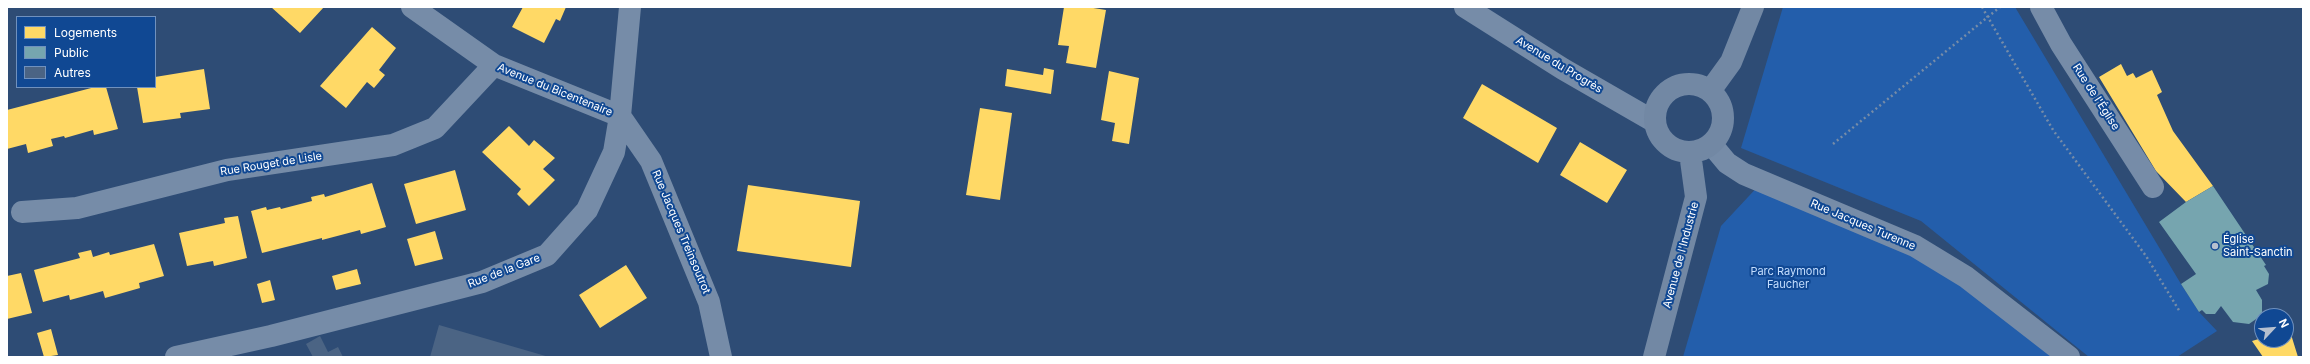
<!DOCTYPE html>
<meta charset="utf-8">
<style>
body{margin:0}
#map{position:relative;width:2310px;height:364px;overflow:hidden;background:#2e4c75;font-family:Inter,sans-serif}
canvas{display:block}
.frame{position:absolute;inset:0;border:8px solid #fff;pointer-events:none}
.legend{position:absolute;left:16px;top:16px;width:140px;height:72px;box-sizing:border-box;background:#104893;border:1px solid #7091be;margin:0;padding:5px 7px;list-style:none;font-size:12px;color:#fff}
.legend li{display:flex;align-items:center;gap:8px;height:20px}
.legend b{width:20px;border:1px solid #7091be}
.north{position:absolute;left:2254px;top:308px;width:40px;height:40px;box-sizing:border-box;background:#104893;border:1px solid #7091be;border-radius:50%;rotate:64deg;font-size:11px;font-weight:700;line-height:16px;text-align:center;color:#fff}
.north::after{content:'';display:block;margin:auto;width:14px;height:18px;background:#b6c0cf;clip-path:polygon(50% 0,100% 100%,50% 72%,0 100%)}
</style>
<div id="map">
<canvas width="2310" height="364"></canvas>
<div class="frame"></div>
<ul class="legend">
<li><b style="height:11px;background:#ffd966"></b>Logements</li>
<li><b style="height:11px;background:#76a5af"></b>Public</li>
<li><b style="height:11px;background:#4b6484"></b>Autres</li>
</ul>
<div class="north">N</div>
</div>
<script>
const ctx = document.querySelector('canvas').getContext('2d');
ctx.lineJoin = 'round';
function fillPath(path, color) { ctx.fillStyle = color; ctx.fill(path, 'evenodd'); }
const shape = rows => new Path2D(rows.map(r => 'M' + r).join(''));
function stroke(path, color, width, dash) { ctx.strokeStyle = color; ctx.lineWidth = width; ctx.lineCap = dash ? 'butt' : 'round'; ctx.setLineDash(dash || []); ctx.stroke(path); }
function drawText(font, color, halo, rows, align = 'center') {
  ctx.font = font + ' Inter,sans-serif'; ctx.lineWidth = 4; ctx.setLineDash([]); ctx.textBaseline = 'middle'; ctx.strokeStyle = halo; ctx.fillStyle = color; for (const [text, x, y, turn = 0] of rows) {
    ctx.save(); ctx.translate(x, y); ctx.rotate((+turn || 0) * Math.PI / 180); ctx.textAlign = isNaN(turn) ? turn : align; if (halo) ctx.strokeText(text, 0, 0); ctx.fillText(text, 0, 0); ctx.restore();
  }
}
fillPath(shape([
 [1783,7,2015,7,2181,284,2199,312,2217,331,2177,357,2089,357,1921,221,1741,148],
 [1762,182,1915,246,2067,357,1683,357,1721,226]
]), '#235eab');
fillPath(shape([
 [271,7,324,7,300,33],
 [523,7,566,7,560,21,556,19,544,43,512,27],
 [1064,7,1087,7,1106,10,1096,68,1066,63,1069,46,1058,45],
 [372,27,396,48,379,70,385,75,374,88,367,82,346,108,320,86],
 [2121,64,2127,76,2133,73,2136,78,2152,70,2162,92,2157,95,2173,131,2213,186,2186,202,2156,171,2099,77],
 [1044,68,1054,70,1051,94,1005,86,1007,69,1043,75],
 [204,69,210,109,180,113,181,118,143,123,137,87,155,87,155,77],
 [1109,71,1139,78,1129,144,1112,141,1115,123,1101,120],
 [1482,84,1557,128,1538,163,1463,118],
 [95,87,106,87,118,129,94,135,93,130,65,138,64,136,51,139,53,146,28,153,26,144,7,149,7,110],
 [980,108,1012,113,1000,200,966,195],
 [509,126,529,146,534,140,555,158,543,169,555,180,529,206,517,194,521,189,482,152],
 [1580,142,1627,170,1607,203,1560,175],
 [455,170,466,210,416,224,404,184],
 [372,183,386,227,361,234,360,230,322,240,322,238,262,253,251,211,266,207,267,210,280,207,281,209,312,201,311,197,324,194,325,197],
 [748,185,860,201,851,267,737,251],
 [238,216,247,258,214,266,213,261,187,266,179,233,225,223,224,218],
 [435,231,443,259,415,266,407,239],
 [154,244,164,276,139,283,140,288,105,298,103,291,70,300,69,295,43,302,34,270,80,258,78,253,91,250,93,257,109,252,110,255],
 [626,265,647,298,600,328,579,295],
 [357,269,361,284,336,290,332,276],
 [21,273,32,313,7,319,7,276],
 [270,280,275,300,262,303,257,284],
 [2289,328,2298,357,2263,357,2252,341,2262,338,2262,340,2286,340,2286,329],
 [51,329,58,355,44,357,37,333]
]), '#ffd966');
fillPath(shape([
 [2213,186,2266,265,2264,266,2269,274,2268,284,2256,290,2262,300,2262,313,2259,317,2249,324,2233,322,2221,306,2215,314,2206,314,2202,310,2199,312,2181,284,2196,274,2159,222,2186,202]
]), '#76a5af');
fillPath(shape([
 [439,325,549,357,430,357],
 [320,336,328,352,338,347,343,357,313,357,306,344]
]), '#4b6484');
stroke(shape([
 [1982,7,2053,130,2146,256,2180,312],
 [1833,144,2000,7]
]), '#768ca8', 2.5, [2, 3]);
stroke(shape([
 [412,7,494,65,620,116,651,161,709,302,721,357],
 [2041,7,2061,44,2153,187],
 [1712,145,1727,163,1744,174,1915,246,1966,277,2069,357],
 [22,212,77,208,227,170,393,145,435,128,494,65],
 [176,357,271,336,482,282,547,255,587,210,614,152,620,116,630,7]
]), '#768ca8', 22);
stroke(shape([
 [1465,7,1563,69,1655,122]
]), '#768ca8', 22);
stroke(shape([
 '1655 118a34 34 0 1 1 68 0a34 34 0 1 1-68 0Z',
 [1710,91,1731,62,1753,7],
 [1654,357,1696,197,1690,153]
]), '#7288a4', 22);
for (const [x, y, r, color] of [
 [2215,246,4,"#b6c0cf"]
]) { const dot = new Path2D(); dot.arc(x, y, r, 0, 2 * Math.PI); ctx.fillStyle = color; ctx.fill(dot); stroke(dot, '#104893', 1.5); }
drawText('11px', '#fff', '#104893', [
 ["Avenue du Progrès",1559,65,31],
 ["Avenue du Bicentenaire",555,90,22],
 ["Rue de l'Église",2096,97,57],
 ["Rue Rouget de Lisle",271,164,-9],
 ["Rue Jacques Turenne",1863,225,23],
 ["Rue Jacques Treinsoutrot",681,232,67],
 ["Avenue de l'Industrie",1681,255,-75],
 ["Rue de la Gare",504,271,-21]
]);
drawText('11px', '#fff', '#104893', [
 ["Église",2223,240],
 ["Saint-Sanctin",2223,253]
], 'left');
drawText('11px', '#c4defe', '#104893', [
 ["Parc Raymond",1788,272],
 ["Faucher",1788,285]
]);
</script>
